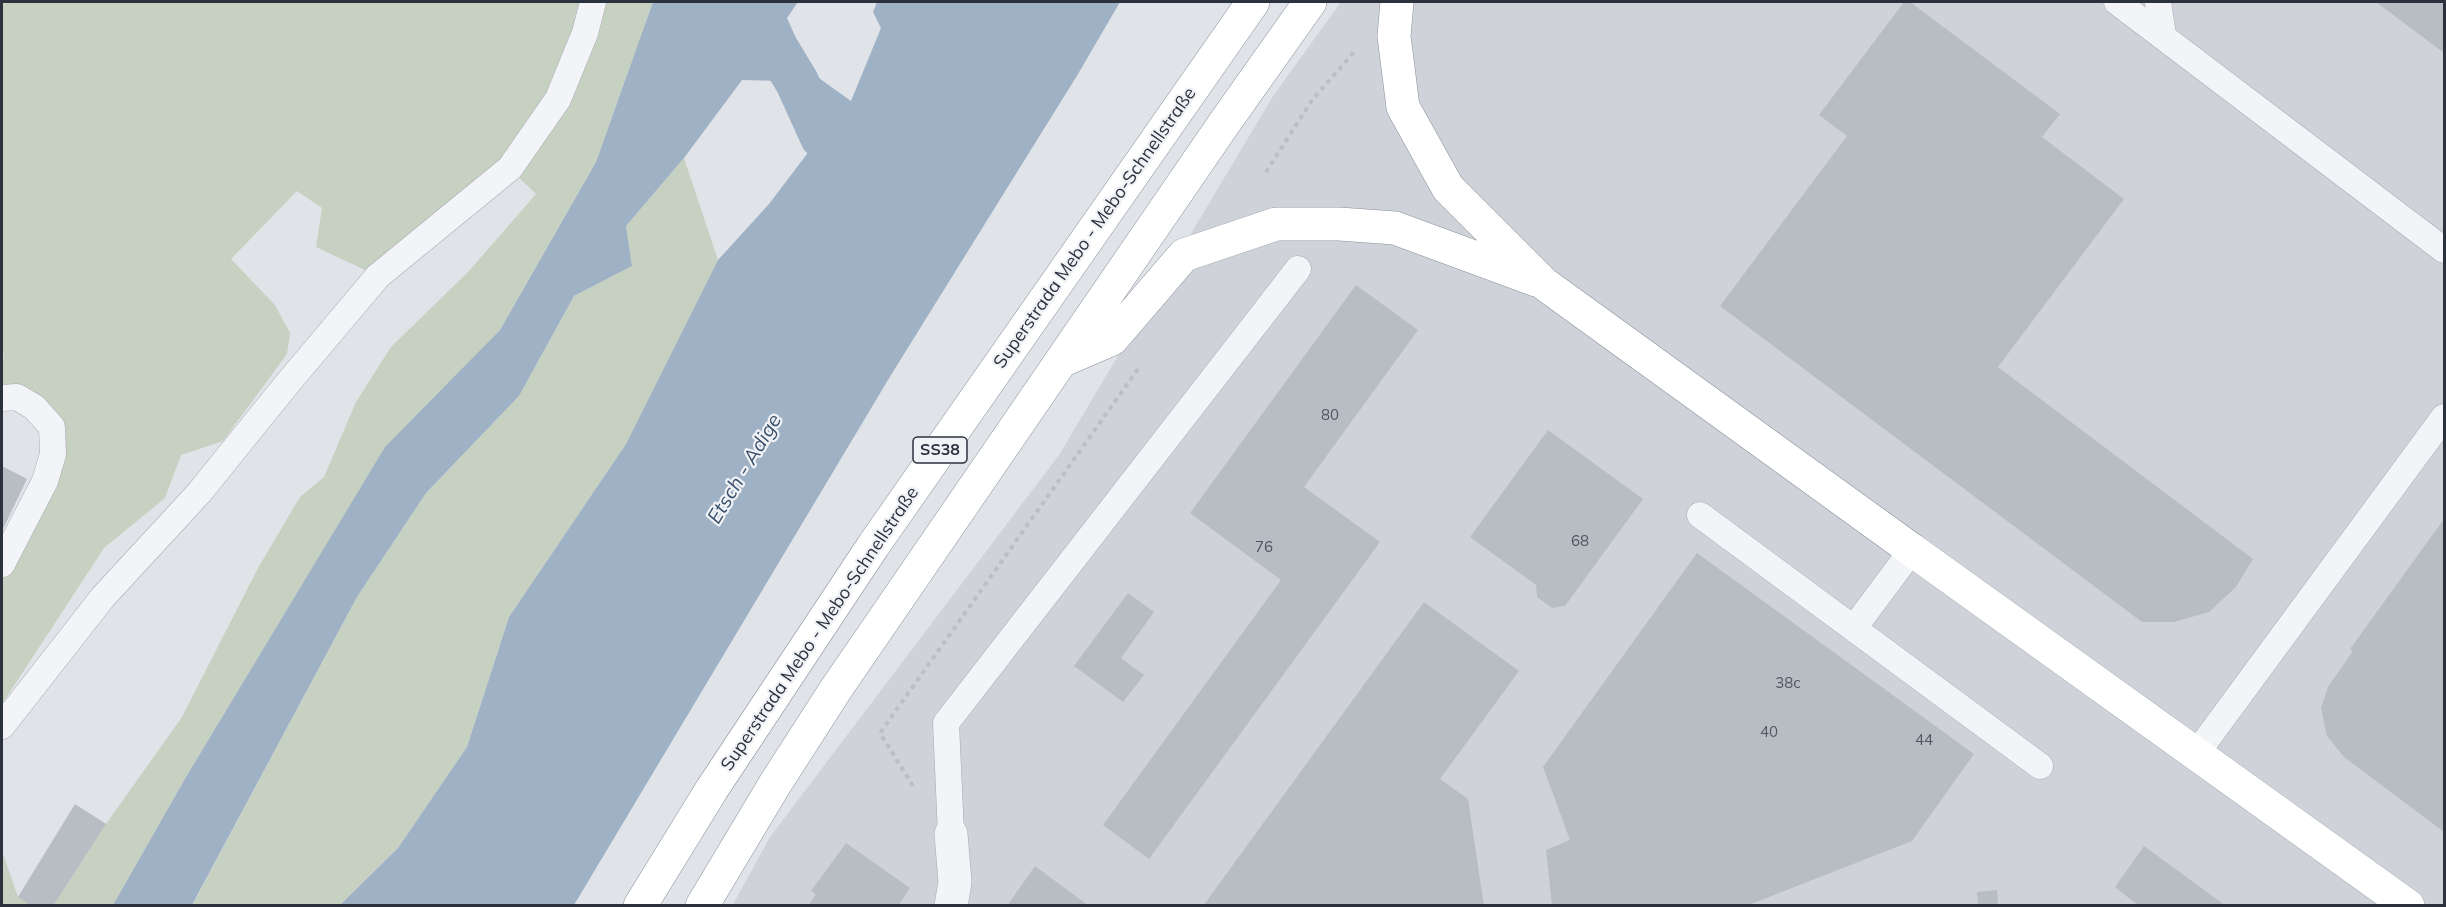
<!DOCTYPE html>
<meta charset="utf-8">
<style>
body{margin:0}
#map{position:relative;width:2446px;height:907px;overflow:hidden;background:#e0e3e8;font-family:Mulish,sans-serif}
canvas{display:block}
.frame{position:absolute;inset:0;border:3px solid #2b323e;pointer-events:none}
</style>
<div id="map">
<canvas width="2446" height="907"></canvas>
<div class="frame"></div>
</div>
<script>
const ctx = document.querySelector('canvas').getContext('2d');
ctx.lineJoin = 'round';
function fillPath(path, color) { ctx.fillStyle = color; ctx.fill(path, 'evenodd'); }
const shape = rows => new Path2D(rows.map(r => 'M' + r).join(''));
function stroke(path, color, width, dash) { ctx.strokeStyle = color; ctx.lineWidth = width; ctx.lineCap = dash ? 'butt' : 'round'; ctx.setLineDash(dash || []); ctx.stroke(path); }
function drawText(font, color, halo, rows, align = 'center') {
  ctx.font = font + ' Mulish,sans-serif'; ctx.lineWidth = 4.5; ctx.setLineDash([]); ctx.textBaseline = 'middle'; ctx.strokeStyle = halo; ctx.fillStyle = color; for (const [text, x, y, turn = 0] of rows) {
    ctx.save(); ctx.translate(x, y); ctx.rotate((+turn || 0) * Math.PI / 180); ctx.textAlign = isNaN(turn) ? turn : align; if (halo) ctx.strokeText(text, 0, 0); ctx.fillText(text, 0, 0); ctx.restore();
  }
}
fillPath(shape([
 [1341,2,2444,2,2444,905,732,906,770,837,1059,455,1273,96]
]), '#cfd3d9');
fillPath(shape([
 [2,2,653,2,596,162,500,330,385,448,186,777,113,905,53,905,106,824,182,717,258,568,300,497,324,477,356,402,391,347,468,272,536,194,510,169,378,276,316,247,322,208,297,191,231,259,275,305,290,333,287,354,223,441,181,455,165,498,104,548,2,704,2,564,52,427,2,398,2,369,4,354,2,350],
 [684,158,718,260,626,444,509,617,467,747,398,848,340,905,192,906,357,597,426,493,519,396,574,296,632,266,626,226],
 [2,851,18,897,31,905,2,905]
]), '#c6d1c2');
fillPath(shape([
 [653,2,798,2,787,18,806,61,781,81,742,80,684,158,626,226,632,266,574,296,519,396,426,493,357,597,192,905,113,905,186,777,385,447,500,330,596,162],
 [877,2,1120,2,1078,74,891,375,574,905,340,905,398,848,467,747,509,617,626,444,718,260,769,204,810,150,789,88,809,71,851,101,881,28,873,12]
]), '#9fb1c4');
stroke(shape([
 [759,2,762,24,797,82,822,137]
]), '#9fb1c4', 44);
fillPath(shape([
 [1904,2,1910,2,2060,114,2042,137,2124,199,1998,367,2253,559,2236,587,2209,612,2174,622,2142,622,1720,306,1847,136,1819,115],
 [2376,2,2444,2,2444,53],
 [1356,285,1418,330,1304,487,1380,542,1149,859,1103,825,1281,580,1190,513],
 [1548,430,1643,499,1565,606,1552,608,1537,597,1536,585,1470,537],
 [2,466,27,479,2,531],
 [2444,519,2444,832,2344,757,2327,736,2321,708,2328,687,2353,651,2350,649],
 [1697,553,1974,754,1912,841,1746,906,1552,906,1546,850,1570,840,1543,767],
 [1128,593,1154,612,1121,658,1144,675,1123,702,1074,666],
 [1424,602,1519,671,1440,779,1468,799,1484,906,1203,906],
 [75,804,106,824,53,906,31,906,18,897],
 [846,843,910,888,898,906,808,906,816,894,811,891],
 [2144,846,2226,906,2139,906,2115,887],
 [1035,866,1089,906,1007,906],
 [1997,890,1998,906,1978,906,1977,892]
]), '#b8bdc4');
const lane = shape([
 [2117,2,2444,250],
 [2158,2,2163,35],
 [2,398,17,397,34,407,52,427,53,454,45,481,2,564],
 [1700,515,2040,766],
 [1854,628,1912,550],
 [2,726,103,597,199,493,287,384,378,276,510,168,558,99,585,33,593,2],
 [2196,754,2444,417],
 [951,834,946,723,1298,269]
]);
const street = shape([
 [951,834,955,882,951,906]
]);
const primary = shape([
 [1912,550,2408,906]
]);
const highway = shape([
 [1397,2,1394,36,1403,107,1448,188,1543,283,1912,550],
 [1063,360,1112,339,1184,255,1276,224,1339,224,1395,228,1536,280],
 [640,906,712,789,873,546,1253,2],
 [702,906,775,784,836,689,1223,125,1310,2]
]);
stroke(lane, '#a6aab2', 27);
stroke(street, '#a6aab2', 34);
stroke(primary, '#a1a8b2', 34);
stroke(highway, '#89919d', 34);
stroke(shape([
 [1266,172,1312,100,1356,50],
 [913,786,880,733,1138,369]
]), '#bbbec3', 4, [4.5, 4.5]);
stroke(lane, '#f3f4f7', 26);
stroke(street, '#f3f4f7', 33);
stroke(primary, '#fff', 33);
stroke(highway, '#fff', 33);
drawText('15px', '#4e5560', null, [
 ["80",1330,415],
 ["68",1580,541],
 ["76",1264,547],
 ["38c",1788,683],
 ["40",1769,732],
 ["44",1924,740]
]);
for (const [x, y, w] of [
 [940,450,54]
]) { const box = new Path2D(); box.roundRect(x - w / 2, y - 13, w, 26, 4.5); ctx.fillStyle = '#f0f2f6'; ctx.fill(box); stroke(box, '#2b323e', 1.5); }
drawText('bold 16px', '#2b323e', null, [
 ["SS38",940,450]
]);
drawText('18px', '#2b323e', '#f0f2f6', [
 ["Superstrada Mebo - Mebo-Schnellstraße",1095,228,-55],
 ["Superstrada Mebo - Mebo-Schnellstraße",820,629,-56]
]);
drawText('italic 20px', '#39516d', '#f0f2f6', [
 ["Etsch - Adige",745,469,-59]
]);
</script>
